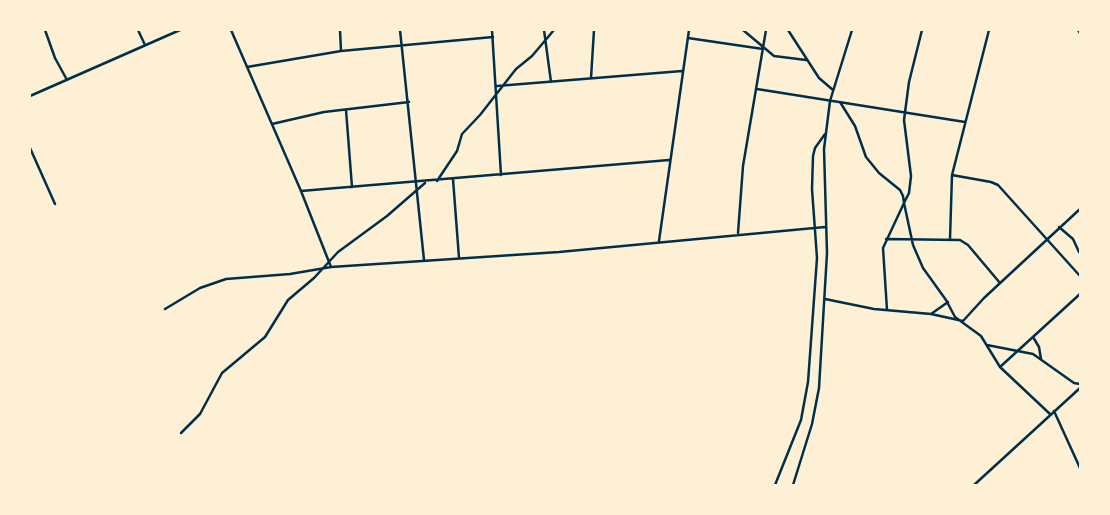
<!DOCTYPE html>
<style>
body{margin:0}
#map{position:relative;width:1110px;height:515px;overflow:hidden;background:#fdf0d5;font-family:Signika,sans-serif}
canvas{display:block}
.frame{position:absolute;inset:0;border:31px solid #fdf0d5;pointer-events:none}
</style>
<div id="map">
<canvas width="1110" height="515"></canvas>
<div class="frame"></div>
</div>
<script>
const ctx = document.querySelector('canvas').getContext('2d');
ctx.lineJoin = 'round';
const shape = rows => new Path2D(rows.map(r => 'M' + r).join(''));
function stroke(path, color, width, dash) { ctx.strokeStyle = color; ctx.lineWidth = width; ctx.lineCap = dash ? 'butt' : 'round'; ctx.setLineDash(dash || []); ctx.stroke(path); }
stroke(shape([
 [45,30,55,58,67,80],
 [138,30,145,45],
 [231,30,301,191,331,267],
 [340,30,341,51],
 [400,30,424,260],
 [492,30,501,175],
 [544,30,551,82],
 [743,30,774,56,806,60],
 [788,30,819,78,833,90],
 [922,30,909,82,904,120,911,176,909,193,904,203,913,245,923,268,946,300,955,317,981,336,1000,367,1050,414],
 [1078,30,1080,33],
 [688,38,763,49],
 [247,67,341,51,493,37],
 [591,78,594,30],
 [497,86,682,71],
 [757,89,965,122],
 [30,96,180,30],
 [840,102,855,126,866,157,879,173,900,190,903,196,904,203,883,248,887,310],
 [346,110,352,187],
 [272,124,324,112,409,102],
 [30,148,55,204],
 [952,175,991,182,998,185,1080,276],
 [453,179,459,258],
 [437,181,457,151,462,134,480,115,516,69,532,56,554,30],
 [301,191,669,160],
 [1059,227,1073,239,1079,252],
 [738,233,743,166,766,30],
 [886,239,960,240,968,245,1000,283],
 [950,239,952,175,989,30],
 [659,241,689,30],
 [825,299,874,309,931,314,963,321,984,298,1080,209],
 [165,309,200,288,226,279,290,274,331,267,559,252,825,227],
 [931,314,948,302],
 [1033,337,1039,347,1041,359],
 [987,345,1033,354,1074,383,1080,384],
 [1000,367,1080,294],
 [1054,411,1080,468],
 [181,433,200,414,222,373,265,337,288,300,314,278,338,252,387,216,425,183],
 [775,485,801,420,808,382,817,258,812,189,813,156,815,148,825,134],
 [793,485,812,424,819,388,827,253,824,149,830,101,852,30],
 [974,485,1080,388]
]), '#003049', 2.5);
</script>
